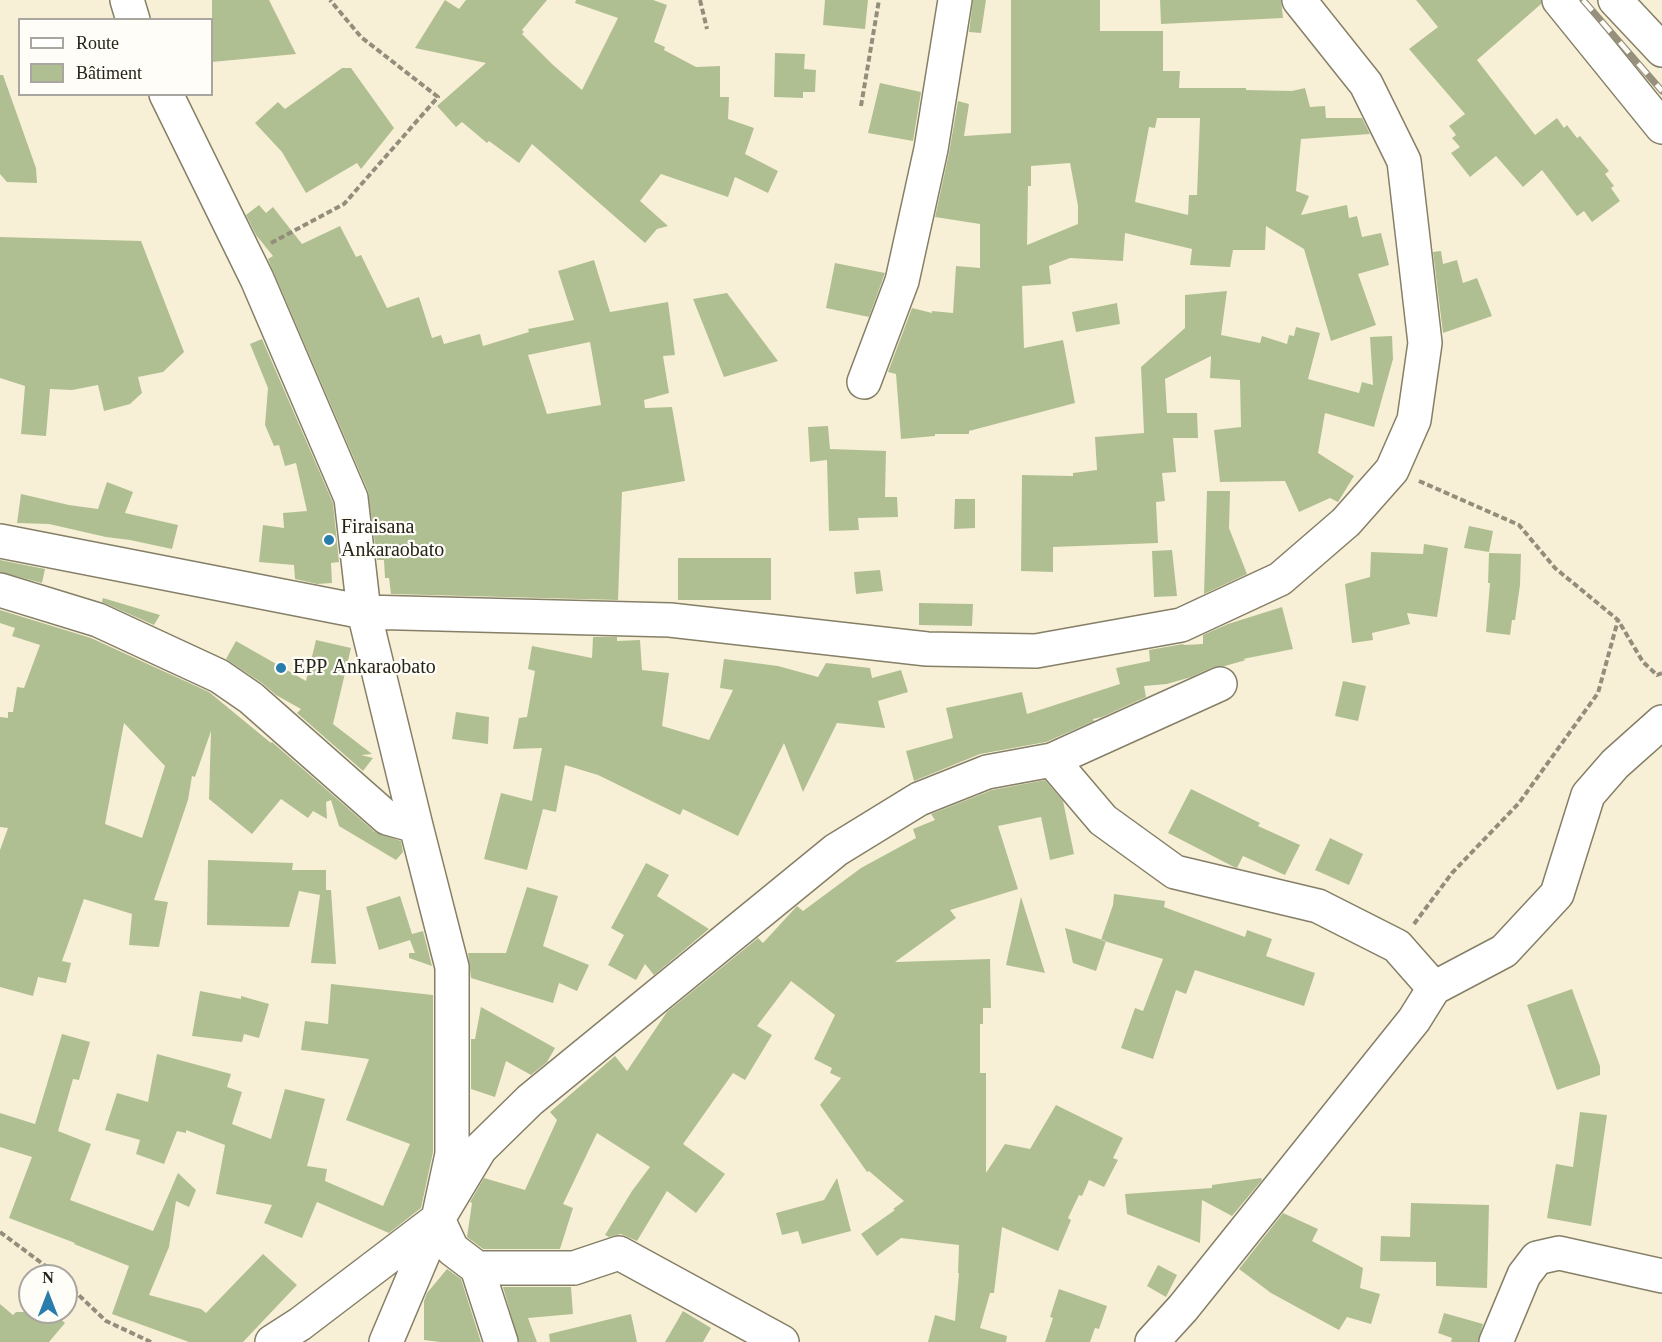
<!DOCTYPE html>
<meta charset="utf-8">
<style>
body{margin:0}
#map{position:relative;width:1662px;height:1342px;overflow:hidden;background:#f8f0d6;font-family:Georgia,serif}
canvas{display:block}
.legend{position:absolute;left:18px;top:18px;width:195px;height:78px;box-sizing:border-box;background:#fffdf8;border:2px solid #a8a69f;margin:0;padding:8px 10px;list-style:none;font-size:18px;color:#262319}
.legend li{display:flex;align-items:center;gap:12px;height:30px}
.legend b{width:30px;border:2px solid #a8a69f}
.north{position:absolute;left:18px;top:1264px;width:60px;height:60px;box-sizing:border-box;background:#fffdf8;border:2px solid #a8a69f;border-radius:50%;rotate:0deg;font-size:16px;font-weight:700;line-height:24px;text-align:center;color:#262319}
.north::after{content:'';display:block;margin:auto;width:21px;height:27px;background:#287dad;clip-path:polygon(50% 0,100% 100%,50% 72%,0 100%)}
</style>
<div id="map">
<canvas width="1662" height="1342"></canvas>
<ul class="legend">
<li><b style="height:8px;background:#fff"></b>Route</li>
<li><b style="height:16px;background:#b0bf92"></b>Bâtiment</li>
</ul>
<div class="north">N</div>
</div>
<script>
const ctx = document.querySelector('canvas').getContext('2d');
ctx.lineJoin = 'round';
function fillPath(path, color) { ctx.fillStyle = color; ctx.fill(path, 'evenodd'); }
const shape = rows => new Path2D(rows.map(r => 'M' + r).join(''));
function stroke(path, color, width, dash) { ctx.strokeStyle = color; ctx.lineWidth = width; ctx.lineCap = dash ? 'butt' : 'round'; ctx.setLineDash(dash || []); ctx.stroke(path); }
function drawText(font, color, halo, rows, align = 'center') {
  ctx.font = font + ' Georgia,serif'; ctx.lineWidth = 4.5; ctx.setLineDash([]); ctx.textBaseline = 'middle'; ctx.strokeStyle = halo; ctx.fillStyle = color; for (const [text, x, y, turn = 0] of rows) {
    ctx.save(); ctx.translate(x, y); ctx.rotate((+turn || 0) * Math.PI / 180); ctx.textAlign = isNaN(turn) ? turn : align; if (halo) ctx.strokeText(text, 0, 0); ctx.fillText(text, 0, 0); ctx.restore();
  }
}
fillPath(shape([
 [212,0,269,0,296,54,212,62],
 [445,0,459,9,466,0,547,0,522,30,524,32,522,34,553,65,582,90,618,18,575,3,576,0,653,0,667,5,654,42,665,47,664,50,696,67,720,66,720,97,729,97,728,119,754,128,745,154,778,171,768,193,735,177,728,197,661,174,640,201,668,226,657,229,645,243,532,144,519,163,489,141,487,143,462,122,456,127,437,106,486,63,415,48],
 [825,0,868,0,865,29,823,25],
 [973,0,986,0,981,33,969,32],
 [1011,0,1100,0,1100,31,1163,31,1163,71,1180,71,1179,88,1246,88,1246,90,1292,91,1305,88,1310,107,1325,106,1326,118,1362,118,1370,134,1301,139,1296,191,1309,196,1301,215,1347,205,1349,218,1357,216,1362,237,1381,233,1389,265,1358,274,1376,325,1331,341,1304,249,1266,226,1265,250,1233,250,1230,267,1190,265,1192,249,1125,233,1123,261,1070,258,1049,266,1051,284,1022,286,1024,348,1063,340,1075,403,969,431,969,434,935,434,935,436,901,439,896,374,888,372,912,308,932,313,932,311,953,313,956,266,980,268,980,224,935,217,949,153,958,101,969,104,964,136,1011,133],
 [1157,118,1200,118,1197,195,1189,195,1188,215,1135,202,1149,127,1155,128],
 [1070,163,1078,206,1078,224,1027,245,1028,186,1031,186,1031,166],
 [1160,0,1281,0,1283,18,1161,24],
 [1416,0,1541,0,1541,4,1477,60,1535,135,1557,118,1564,128,1567,125,1577,138,1580,136,1609,171,1605,174,1614,186,1611,188,1620,201,1592,222,1584,211,1577,216,1542,170,1523,187,1496,156,1470,177,1451,153,1460,147,1452,138,1456,135,1449,126,1465,114,1409,49,1438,27],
 [775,53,805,54,804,69,816,70,815,92,803,92,803,98,774,97],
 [342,68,351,68,394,128,361,169,357,163,306,193,282,152,255,123,278,102,285,109],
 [0,75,3,75,36,168,37,183,7,182,0,174],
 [880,83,921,92,913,141,868,133],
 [259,205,266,213,273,207,302,244,340,226,356,257,361,255,387,308,419,297,432,338,441,335,444,344,480,334,483,346,529,332,528,329,574,320,558,271,594,260,610,312,668,302,675,355,663,356,669,393,644,400,645,408,672,407,685,481,622,492,618,600,391,594,389,578,385,578,384,560,377,560,368,491,268,259,273,256,256,235,246,215],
 [590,342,601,405,547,414,528,355],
 [0,237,141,241,184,352,163,372,138,377,142,393,130,404,104,411,98,385,72,390,50,389,46,436,21,434,25,386,0,378],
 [1441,251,1443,264,1457,260,1463,283,1477,278,1492,316,1443,333,1433,252],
 [835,263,885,273,869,317,826,308],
 [1227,291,1221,335,1260,343,1262,336,1287,344,1289,335,1294,336,1296,327,1320,333,1308,379,1359,393,1362,382,1373,385,1370,337,1392,336,1393,359,1374,427,1325,413,1318,453,1354,476,1338,502,1330,498,1299,512,1285,481,1220,482,1214,430,1241,427,1240,380,1210,378,1211,356,1165,379,1167,413,1197,413,1198,438,1173,438,1176,472,1162,473,1165,501,1156,502,1158,543,1053,547,1053,572,1021,571,1022,475,1073,476,1073,473,1097,470,1095,437,1144,433,1141,367,1185,328,1185,295],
 [727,293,778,361,724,377,693,299],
 [1117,303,1120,324,1076,332,1072,312],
 [262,339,333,503,339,562,331,563,332,583,317,584,295,579,294,565,259,562,263,525,284,528,283,513,307,511,296,463,285,466,279,445,274,446,265,425,268,388,250,344],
 [828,426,830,449,886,451,885,497,897,497,898,517,858,518,859,530,829,531,827,460,810,462,808,427],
 [107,482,133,492,125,513,178,525,172,549,130,540,106,537,49,524,17,523,21,494,69,505,98,509],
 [1207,491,1230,491,1229,528,1247,574,1204,594],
 [955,499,975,499,975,528,954,529],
 [1469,526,1493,531,1489,552,1464,548],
 [1424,544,1448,548,1437,617,1407,613,1410,624,1372,633,1373,640,1352,643,1345,584,1370,577,1371,552,1423,554],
 [1172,550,1177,596,1154,597,1152,551],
 [1489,553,1521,554,1520,585,1515,620,1512,620,1510,635,1486,632,1490,583,1488,583],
 [678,558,771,558,771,600,678,600],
 [0,560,45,569,42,583,0,572],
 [880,570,883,591,856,594,854,572],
 [103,598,160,615,154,625,102,602],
 [919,603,973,604,972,626,919,625],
 [1282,607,1293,649,1243,659,1246,660,1225,666,1213,667,1191,677,1167,684,1144,686,1146,697,1102,717,1093,719,1094,721,1046,742,980,754,914,781,906,751,953,738,946,708,1022,692,1027,714,1120,684,1116,668,1150,661,1149,650,1183,644,1184,645,1203,644,1203,635,1228,624],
 [0,610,91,638,209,692,271,743,272,742,375,832,401,841,403,852,396,860,339,826,331,800,326,802,327,819,313,811,308,818,281,799,252,834,209,799,211,731,195,777,192,776,188,800,154,900,168,902,159,947,129,945,132,914,84,899,62,961,71,963,66,983,38,977,33,996,0,987,0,850,8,828,0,827,0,717,8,718,8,712,13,712,17,687,24,688,40,645,12,636,15,628,0,623],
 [124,723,165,766,142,838,105,824],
 [593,637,617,637,617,641,640,640,642,670,669,673,662,726,709,740,733,690,720,688,724,659,778,666,818,677,826,663,870,668,872,678,901,670,908,692,878,701,885,728,837,723,803,792,784,743,738,836,683,809,680,815,598,775,565,765,556,812,543,809,527,870,484,859,501,793,532,801,542,748,513,749,519,718,527,717,535,671,528,669,532,646,592,658],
 [316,640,351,648,333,724,372,754,361,755,373,758,363,771,297,713,301,709,276,695,262,683,226,659,236,641,306,681],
 [1343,681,1366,686,1358,721,1335,716],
 [456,712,489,717,488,744,452,739],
 [1045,780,1063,801,1074,854,1050,860,1041,817,998,826,1018,889,950,910,956,918,895,962,990,959,991,1008,983,1008,983,1024,980,1024,980,1073,986,1073,986,1173,1005,1144,1030,1149,1056,1105,1123,1138,1113,1158,1118,1160,1104,1187,1089,1180,1082,1196,1079,1195,1068,1218,1071,1220,1058,1251,1002,1227,994,1293,990,1293,980,1328,1007,1336,1006,1342,928,1342,935,1315,955,1321,959,1273,958,1273,959,1245,901,1238,877,1256,861,1234,895,1210,893,1209,904,1201,869,1171,867,1172,820,1105,841,1078,830,1073,832,1068,814,1059,835,1015,791,981,757,1026,772,1035,745,1080,733,1073,683,1144,725,1174,696,1213,667,1191,637,1241,621,1234,609,1237,605,1235,632,1191,650,1167,597,1133,563,1204,573,1208,560,1249,483,1249,467,1237,472,1203,470,1202,484,1178,525,1190,557,1120,550,1112,615,1056,627,1071,667,1012,758,938,763,943,797,906,803,911,861,868,916,838,913,829,935,820,931,814,992,790],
 [1191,789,1260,823,1258,826,1300,845,1285,875,1243,856,1237,868,1234,867,1168,833],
 [1330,838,1363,854,1349,885,1315,870],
 [208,860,293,863,292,870,326,870,326,890,331,890,336,964,311,963,320,895,299,891,289,927,207,925],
 [646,863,669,875,657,896,709,929,654,975,645,964,636,980,608,965,624,935,611,928],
 [527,887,558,896,543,946,589,965,577,991,559,983,553,1003,471,978,468,953,506,953],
 [1114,894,1165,901,1164,907,1245,937,1247,930,1272,939,1266,956,1315,973,1304,1006,1195,970,1186,994,1176,990,1153,1059,1121,1048,1135,1008,1143,1011,1163,959,1101,940,1113,905],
 [400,896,412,934,423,931,432,966,409,958,409,953,415,953,410,940,379,950,366,907],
 [1021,897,1045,973,1006,965],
 [1065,928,1106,941,1096,971,1073,963],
 [331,984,433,995,433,1152,421,1208,389,1233,317,1202,302,1238,264,1223,272,1205,216,1194,225,1145,186,1130,186,1133,177,1131,164,1164,136,1154,140,1140,105,1130,117,1093,148,1102,157,1054,231,1074,227,1087,242,1092,232,1124,271,1139,285,1089,325,1099,307,1166,327,1169,325,1181,383,1206,410,1144,346,1120,369,1059,301,1050,305,1021,328,1024],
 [1572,989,1600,1066,1600,1075,1557,1090,1527,1005],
 [200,991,241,999,241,996,269,1004,259,1038,244,1034,242,1042,192,1036],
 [481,1007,555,1048,547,1062,531,1075,506,1061,495,1097,471,1089,471,1039,475,1039],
 [62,1034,90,1042,79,1080,73,1079,58,1131,91,1144,70,1200,153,1231,178,1173,196,1190,189,1207,176,1201,169,1247,149,1295,201,1309,206,1313,263,1254,297,1285,243,1342,189,1342,112,1314,129,1266,74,1244,75,1243,9,1218,32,1157,0,1147,0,1113,35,1124],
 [1580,1112,1607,1115,1591,1226,1547,1218,1556,1164,1573,1167],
 [837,1178,851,1231,802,1244,798,1231,782,1235,776,1213,824,1200],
 [1261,1178,1262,1180,1232,1216,1202,1200,1200,1243,1127,1214,1125,1194,1212,1188,1212,1185],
 [1411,1203,1489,1205,1487,1288,1436,1286,1436,1262,1380,1261,1381,1236,1410,1237],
 [1283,1213,1318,1229,1312,1241,1363,1268,1360,1288,1380,1294,1371,1324,1347,1317,1339,1330,1271,1293,1239,1269],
 [1158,1265,1177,1275,1166,1297,1147,1286],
 [447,1269,461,1279,481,1342,440,1342,424,1340,424,1301,427,1293],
 [503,1287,571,1287,573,1314,528,1318,537,1342,519,1342],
 [1059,1289,1107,1306,1099,1329,1095,1328,1090,1342,1045,1342,1053,1318,1050,1317],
 [0,1304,13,1315,16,1312,53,1312,65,1323,49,1342,0,1342],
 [683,1311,711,1328,703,1342,665,1342],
 [1444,1313,1483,1324,1478,1342,1451,1342,1452,1338,1438,1333],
 [631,1314,637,1342,550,1342,549,1334]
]), '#b0bf92');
const minor = shape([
 [127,0,133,20],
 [1559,0,1662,127],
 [1615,0,1662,50],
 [166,94,257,279,351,498,364,612,416,826,452,967,452,1154,438,1219,386,1342],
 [864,382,902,281,931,149,955,0],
 [0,541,364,612,670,620,927,649,1036,651,1181,625,1280,579,1346,522,1392,470,1414,420,1425,343,1404,161,1366,84,1299,0],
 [0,590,98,620,219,676,251,698,387,818,416,826],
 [1434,988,1504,951,1557,894,1588,795,1615,764,1662,722],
 [438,1219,452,1249,477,1268,574,1268,619,1253,782,1342],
 [477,1268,501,1342],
 [272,1342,300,1324,438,1219,480,1149,530,1100,836,850,919,799,987,772,1052,760],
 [1152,1342,1183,1308,1414,1020,1434,988,1397,946,1318,906,1175,872,1103,820,1052,760,1220,684],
 [1496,1342,1524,1275,1537,1258,1559,1253,1662,1276]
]);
stroke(minor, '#857f67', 36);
stroke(shape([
 [700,0,707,29],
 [861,106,879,0],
 [271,243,344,204,438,97,361,37,330,0],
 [1419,481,1519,525,1555,568,1618,620,1643,662,1657,675,1662,673],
 [1414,924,1452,873,1519,803,1598,693,1618,620],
 [0,1232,59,1276],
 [66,1283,106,1321,151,1342]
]), '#938e7b', 4, [6, 3]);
stroke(minor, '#fff', 33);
const rail = shape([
 [1583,0,1662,91]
]);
stroke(rail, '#96907d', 7);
stroke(rail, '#fffdf8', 4.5, [14]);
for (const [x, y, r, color] of [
 [329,540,6,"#287dad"],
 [281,668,6,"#287dad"]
]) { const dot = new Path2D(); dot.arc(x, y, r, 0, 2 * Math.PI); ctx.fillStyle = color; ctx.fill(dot); stroke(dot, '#fffdf8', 2); }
drawText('20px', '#262319', '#fffdf8', [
 ["Firaisana",341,528],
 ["Ankaraobato",341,551],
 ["EPP Ankaraobato",293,668]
], 'left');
</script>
